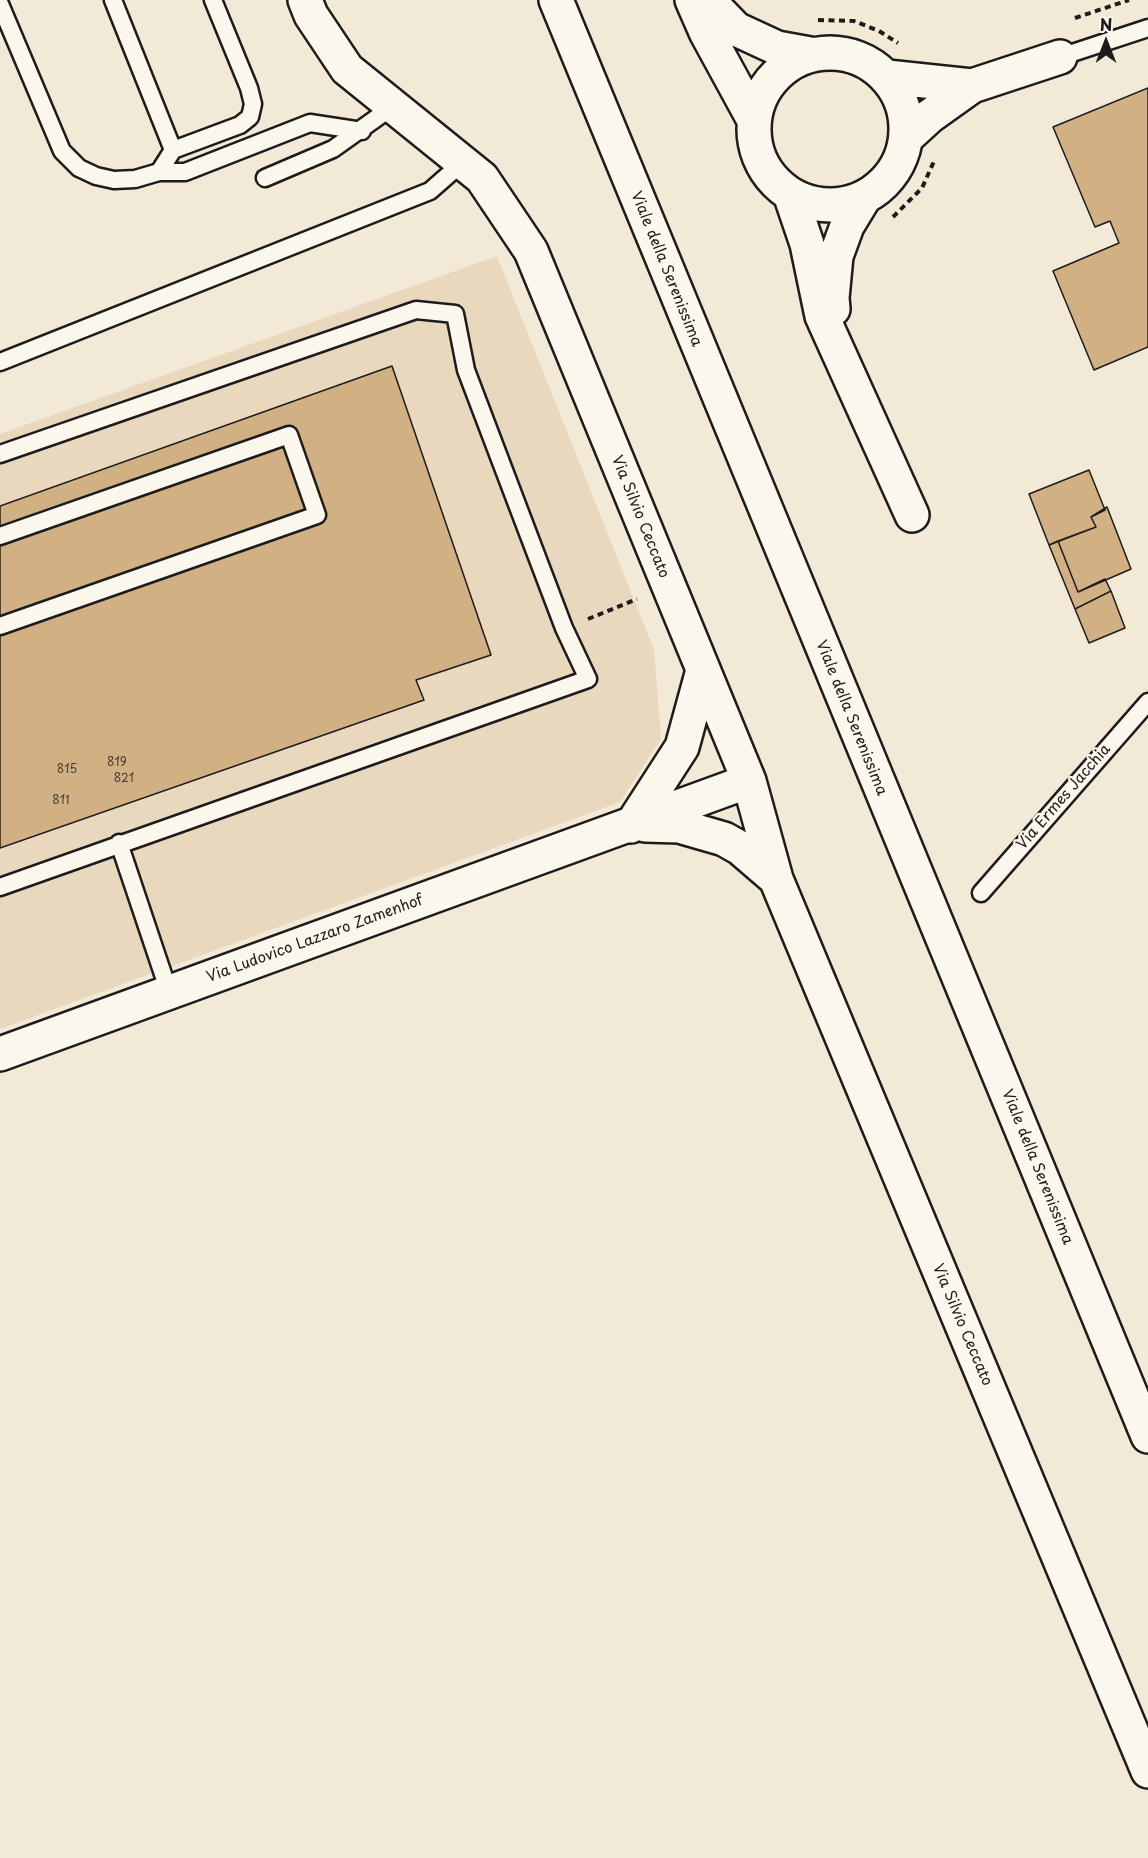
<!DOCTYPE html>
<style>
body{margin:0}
#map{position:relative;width:1148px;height:1858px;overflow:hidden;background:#f3e9d7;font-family:"Playpen Sans",sans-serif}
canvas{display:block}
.north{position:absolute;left:1076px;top:12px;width:60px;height:60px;-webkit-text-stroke:4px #fbf7ec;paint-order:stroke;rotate:0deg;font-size:16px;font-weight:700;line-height:24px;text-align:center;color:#1c1c1c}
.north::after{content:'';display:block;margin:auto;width:21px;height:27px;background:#1c1c1c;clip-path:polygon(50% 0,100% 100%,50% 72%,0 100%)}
</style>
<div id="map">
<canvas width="1148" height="1858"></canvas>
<div class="north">N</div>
</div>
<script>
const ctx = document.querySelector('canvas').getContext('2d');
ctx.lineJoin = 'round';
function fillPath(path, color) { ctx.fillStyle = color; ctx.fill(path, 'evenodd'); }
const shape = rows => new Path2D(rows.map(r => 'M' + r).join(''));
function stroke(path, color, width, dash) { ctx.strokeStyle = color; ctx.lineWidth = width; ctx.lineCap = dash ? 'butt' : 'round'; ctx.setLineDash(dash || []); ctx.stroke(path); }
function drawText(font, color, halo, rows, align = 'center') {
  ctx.font = font + ' "Playpen Sans",sans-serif'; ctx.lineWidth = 4.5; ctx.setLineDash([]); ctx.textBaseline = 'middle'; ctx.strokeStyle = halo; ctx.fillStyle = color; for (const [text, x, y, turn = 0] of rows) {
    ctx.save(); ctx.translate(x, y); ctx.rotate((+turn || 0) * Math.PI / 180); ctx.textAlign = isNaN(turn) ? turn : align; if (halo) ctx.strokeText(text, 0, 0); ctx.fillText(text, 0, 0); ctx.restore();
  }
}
fillPath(shape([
 [497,256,654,650,661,739,620,802,0,1029,0,434]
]), '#e9d8be');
const building = shape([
 [1148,88,1148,347,1094,370,1053,271,1119,243,1110,221,1095,227,1053,127,1148,88],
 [392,366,491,655,416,680,424,700,0,848,0,506,392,366],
 [1089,470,1105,510,1091,517,1096,527,1049,545,1029,494,1089,470],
 [1107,507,1131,569,1078,592,1058,541,1096,527,1091,517,1107,507],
 [1058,541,1078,592,1105,579,1111,591,1075,609,1049,545,1058,541],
 [1111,591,1125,628,1089,643,1075,609,1111,591]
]);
fillPath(building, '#d1b084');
stroke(building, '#1c1c1c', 1.5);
const service = shape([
 [113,0,173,150],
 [0,4,62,151,79,168,96,176,114,180,135,179,159,172,185,172,310,123,362,131],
 [1060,57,1148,28],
 [159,172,173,150,240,125,250,117,253,104,249,88,213,0],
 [265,178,333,149,392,107],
 [0,362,430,191,463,162],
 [0,454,416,310,455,314,466,370,564,628,588,679,0,887],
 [0,536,289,435,317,515,0,626],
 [119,843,169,992],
 [981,893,1148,702]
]);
const minor = shape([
 [305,0,311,15,347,69,482,178,531,251,749,781],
 [692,0,706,32,754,120],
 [708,0,736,29,777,48,810,54],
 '754 129a76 76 0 1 1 152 0a76 76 0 1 1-152 0Z',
 [887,77,972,86],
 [907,137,930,116,972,86,1060,57],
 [790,194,807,244,822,316,912,515],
 [833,309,832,298,836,256,847,226,864,198],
 [645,825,679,826,724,839,740,848,776,879],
 [631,826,682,747,703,670],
 [0,1054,749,781,776,879,1148,1771]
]);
const primary = shape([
 [556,0,1148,1436]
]);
stroke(service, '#1c1c1c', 21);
stroke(minor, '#1c1c1c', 38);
stroke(primary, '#1c1c1c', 38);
stroke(shape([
 [1075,18,1129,0],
 [818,20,854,21,879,31,898,43],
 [893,217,922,188,935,159],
 [588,619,637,599]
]), '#1c1c1c', 4, [6, 4.5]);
stroke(service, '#fbf7ec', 16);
stroke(minor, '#fbf7ec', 33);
stroke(primary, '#fbf7ec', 33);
drawText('12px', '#494136', null, [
 ["819",117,763],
 ["815",67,770],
 ["821",124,779],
 ["811",61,801]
]);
drawText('15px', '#1c1c1c', '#fbf7ec', [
 ["Viale della Serenissima",666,269,68],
 ["Via Silvio Ceccato",640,517,68],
 ["Viale della Serenissima",851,718,68],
 ["Via Ermes Jacchia",1064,797,-49],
 ["Via Ludovico Lazzaro Zamenhof",315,939,-20],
 ["Viale della Serenissima",1037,1167,68],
 ["Via Silvio Ceccato",962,1325,67]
]);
</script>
